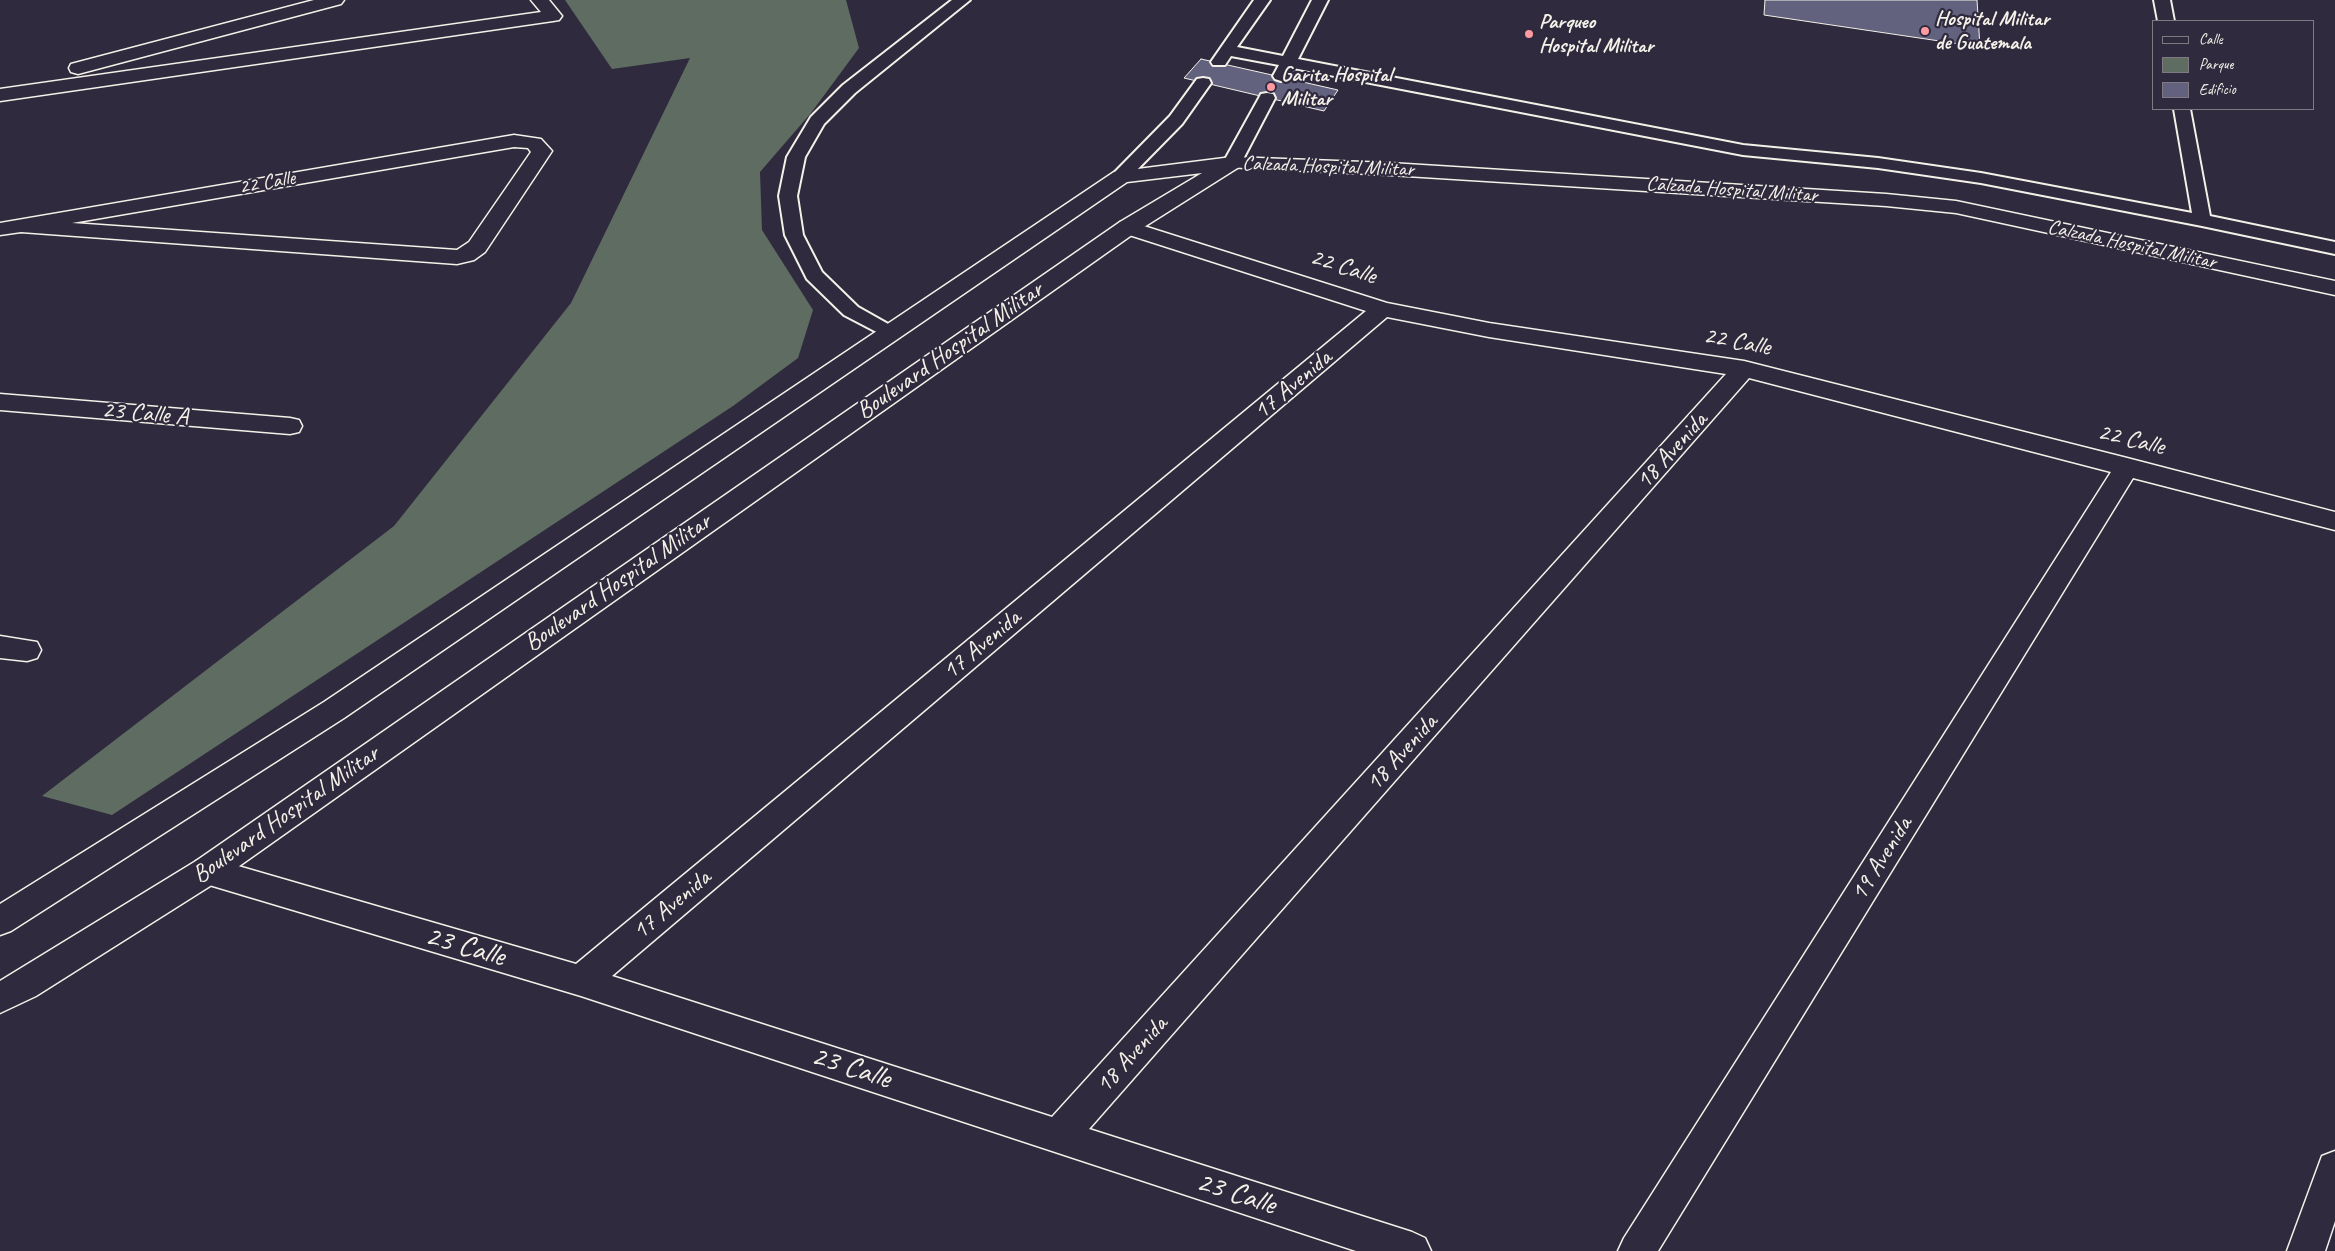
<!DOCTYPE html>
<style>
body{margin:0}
#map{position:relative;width:2335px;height:1251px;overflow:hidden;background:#2f2a3d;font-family:Caveat,sans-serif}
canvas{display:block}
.legend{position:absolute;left:2152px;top:20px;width:162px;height:90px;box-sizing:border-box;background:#2f2a3d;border:1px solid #7e7a81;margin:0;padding:6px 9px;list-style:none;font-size:15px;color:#f4f1e8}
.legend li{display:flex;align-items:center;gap:10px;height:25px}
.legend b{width:25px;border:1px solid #7e7a81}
</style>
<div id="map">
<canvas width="2335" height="1251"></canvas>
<ul class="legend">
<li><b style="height:6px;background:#2f2a3d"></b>Calle</li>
<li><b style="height:14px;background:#5f6c62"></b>Parque</li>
<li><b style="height:14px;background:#62627f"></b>Edificio</li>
</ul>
</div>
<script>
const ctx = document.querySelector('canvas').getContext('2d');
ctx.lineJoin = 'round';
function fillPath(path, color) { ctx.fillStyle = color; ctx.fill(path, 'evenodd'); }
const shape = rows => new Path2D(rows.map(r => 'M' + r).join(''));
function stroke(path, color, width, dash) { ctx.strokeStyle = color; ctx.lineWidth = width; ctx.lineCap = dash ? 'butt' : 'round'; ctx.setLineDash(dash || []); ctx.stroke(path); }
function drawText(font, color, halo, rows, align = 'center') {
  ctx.font = font + ' Caveat,sans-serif'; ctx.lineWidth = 4.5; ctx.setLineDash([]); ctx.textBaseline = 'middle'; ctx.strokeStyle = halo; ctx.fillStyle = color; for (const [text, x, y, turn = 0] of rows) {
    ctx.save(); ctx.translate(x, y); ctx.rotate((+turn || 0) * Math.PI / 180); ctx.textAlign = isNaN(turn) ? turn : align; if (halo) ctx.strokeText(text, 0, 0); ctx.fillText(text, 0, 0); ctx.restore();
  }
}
fillPath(shape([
 [565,0,846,0,859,48,811,113,760,172,762,230,813,310,798,358,733,406,112,815,42,796,394,526,571,303,690,58,612,69]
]), '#5f6c62');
const building = shape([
 [1765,0,1977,0,1980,47,1764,15,1765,0],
 [1201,59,1281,77,1338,90,1324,111,1184,78,1201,59]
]);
fillPath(building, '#62627f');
stroke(building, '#f4f1e8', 1);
const lane = shape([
 [952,0,970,0,855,93,824,124,805,157,797,196,803,235,822,272,858,307,897,329,900,333,897,337,890,339,844,315,807,279,785,235,779,196,787,157,811,117,843,85,952,0],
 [1254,0,1270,0,1237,47,1283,56,1312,0,1328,0,1298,59,1743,145,1878,158,1981,173,2192,213,2174,109,2190,109,2210,216,2335,242,2335,254,2202,226,1981,183,1878,168,1743,155,1293,68,1287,79,1281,81,1275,79,1273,76,1279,65,1231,56,1225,65,1213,65,1211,62,1254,0],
 [2154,0,2170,0,2174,21,2158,21,2154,0],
 [1203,78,1209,79,1211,83,1182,124,1127,180,1115,180,1112,176,1115,172,1170,116,1197,79,1203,78],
 [1267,93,1273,94,1275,98,1241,163,1238,167,1232,168,1226,167,1223,163,1259,98,1261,94,1267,93]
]);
const street = shape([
 [314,0,344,0,341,4,78,74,71,72,69,68,71,64,314,0],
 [531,0,549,0,562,16,559,20,553,21,0,101,0,89,541,12,531,0],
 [514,135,541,139,552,151,485,252,474,260,457,264,21,232,0,235,0,223,514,135],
 [514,147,528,148,531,152,469,242,457,250,72,223,514,147],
 [1232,157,1390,163,1886,194,1956,201,2335,281,2335,295,1956,213,1886,206,1390,175,1225,167,1222,163,1225,159,1232,157],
 [1128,221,1387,303,1489,323,1744,361,2127,458,2335,512,2335,530,2133,478,1658,1251,1618,1251,1624,1238,2111,472,1749,378,1089,1129,1412,1232,1425,1238,1431,1251,1356,1251,581,996,196,881,191,871,196,861,207,857,576,964,1366,311,1120,232,1117,227,1120,222,1128,221],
 [1387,317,1489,337,1726,374,1052,1117,612,976,1387,317],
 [0,394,290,418,299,420,302,426,299,432,290,434,0,410,0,394],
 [0,636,37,642,41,650,37,658,27,661,0,658,0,636],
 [2335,1151,2335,1221,2325,1251,2287,1251,2322,1156,2335,1151]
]);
const secondary = shape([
 [1232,157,1239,159,1242,163,1239,167,1136,232,218,881,36,996,0,1013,0,981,196,861,1120,222,1202,173,1127,182,344,718,11,931,0,935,0,904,324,702,1114,172,1232,157]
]);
stroke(lane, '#f4f1e8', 4);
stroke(street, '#f4f1e8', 3);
stroke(secondary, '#f4f1e8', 3);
fillPath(lane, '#2f2a3d');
fillPath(street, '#2f2a3d');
fillPath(secondary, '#2f2a3d');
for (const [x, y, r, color] of [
 [1925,31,5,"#ff9aa2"],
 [1529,34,5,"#ff9aa2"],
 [1271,87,5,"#ff9aa2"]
]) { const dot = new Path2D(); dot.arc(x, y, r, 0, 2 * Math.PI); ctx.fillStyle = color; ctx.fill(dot); stroke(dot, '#2f2a3d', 2); }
drawText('bold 21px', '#f4f1e8', '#2f2a3d', [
 ["Hospital Militar",1935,19],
 ["de Guatemala",1935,43],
 ["Parqueo",1539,22],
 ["Hospital Militar",1539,46],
 ["Garita Hospital",1281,75],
 ["Militar",1281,99]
], 'left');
drawText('21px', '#f4f1e8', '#2f2a3d', [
 ["Calzada Hospital Militar",1328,167,2],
 ["22 Calle",267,183,-10],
 ["Calzada Hospital Militar",1732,190,4],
 ["Calzada Hospital Militar",2132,245,12]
]);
drawText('25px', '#f4f1e8', '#2f2a3d', [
 ["22 Calle",1343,267,18],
 ["22 Calle",1737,342,11],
 ["Boulevard Hospital Militar",950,351,-35],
 ["17 Avenida",1293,385,-40],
 ["23 Calle A",145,414,5],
 ["22 Calle",2131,440,14],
 ["18 Avenida",1672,451,-48],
 ["Boulevard Hospital Militar",618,583,-35],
 ["17 Avenida",982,645,-40],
 ["18 Avenida",1402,753,-48],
 ["Boulevard Hospital Militar",286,815,-35],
 ["19 Avenida",1882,859,-58],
 ["17 Avenida",672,905,-40],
 ["18 Avenida",1132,1055,-48]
]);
drawText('30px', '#f4f1e8', '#2f2a3d', [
 ["23 Calle",465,947,16],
 ["23 Calle",851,1068,18],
 ["23 Calle",1236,1194,18]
]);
</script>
